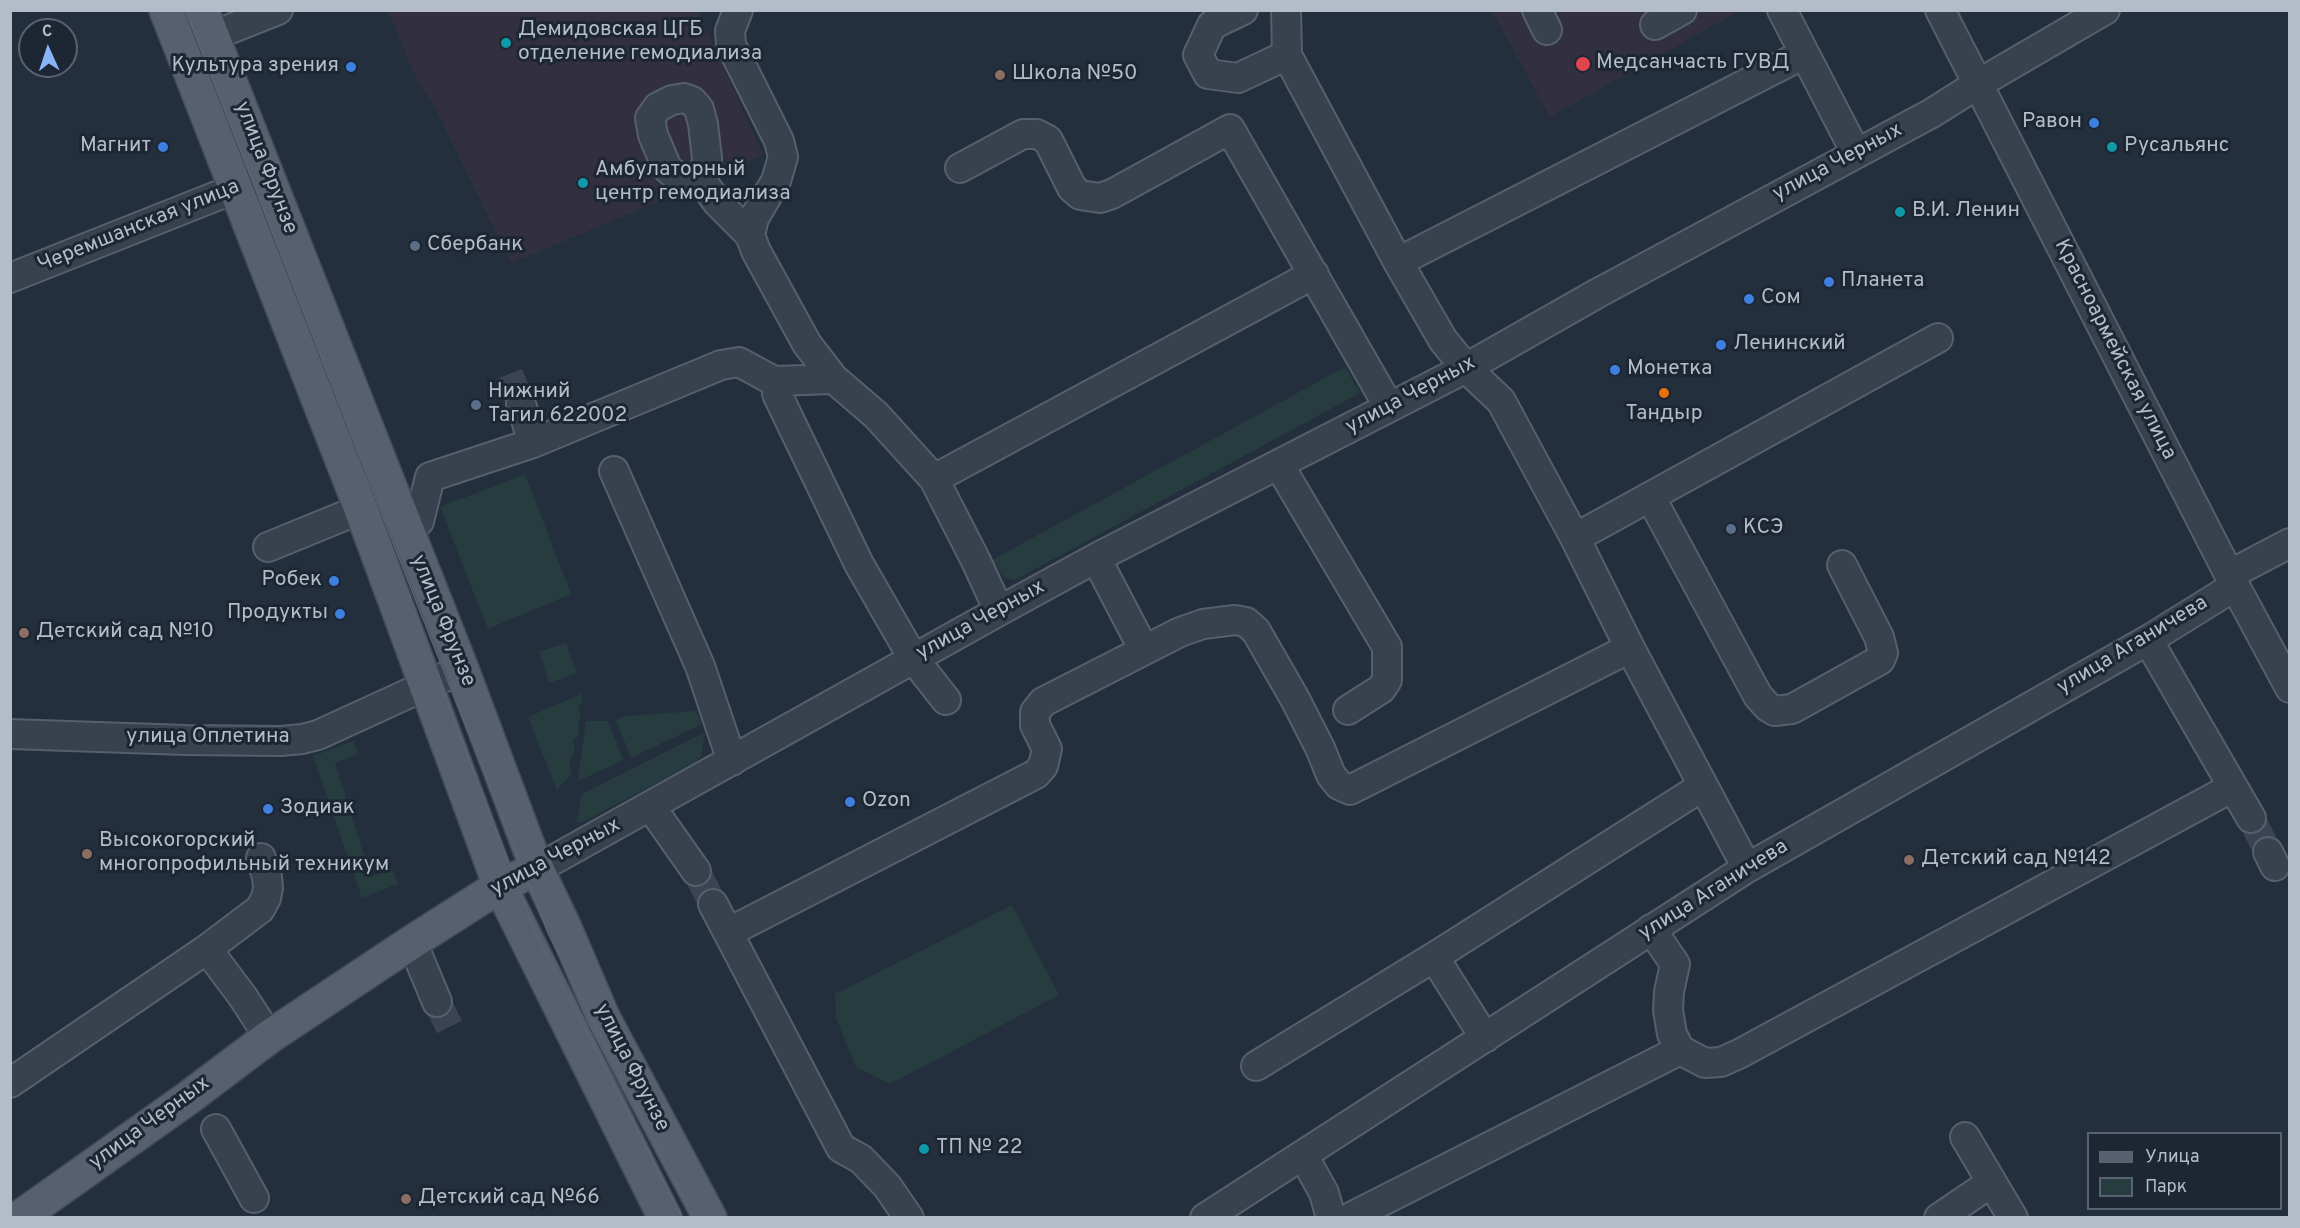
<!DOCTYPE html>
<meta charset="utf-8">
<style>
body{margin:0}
#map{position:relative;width:2300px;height:1228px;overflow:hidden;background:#242f3e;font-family:Overpass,sans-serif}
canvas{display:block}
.frame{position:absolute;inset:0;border:12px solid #b4bcc9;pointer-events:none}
.legend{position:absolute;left:2087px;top:1132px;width:195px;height:78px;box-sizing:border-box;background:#1d2633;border:2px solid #59626f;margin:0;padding:8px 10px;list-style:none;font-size:18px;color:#b4bcc9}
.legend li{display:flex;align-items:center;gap:12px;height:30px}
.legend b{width:30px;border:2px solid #59626f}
.north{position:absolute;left:18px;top:18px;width:60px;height:60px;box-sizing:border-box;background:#1d2633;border:2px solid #59626f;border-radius:50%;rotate:357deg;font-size:16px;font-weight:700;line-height:24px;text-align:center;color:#b4bcc9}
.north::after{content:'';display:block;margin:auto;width:21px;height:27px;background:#8ab4f8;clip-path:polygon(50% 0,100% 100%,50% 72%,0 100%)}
</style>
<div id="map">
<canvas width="2300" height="1228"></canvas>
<div class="frame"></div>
<ul class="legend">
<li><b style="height:8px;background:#56606e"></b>Улица</li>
<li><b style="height:16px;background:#263c3f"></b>Парк</li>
</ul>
<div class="north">С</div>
</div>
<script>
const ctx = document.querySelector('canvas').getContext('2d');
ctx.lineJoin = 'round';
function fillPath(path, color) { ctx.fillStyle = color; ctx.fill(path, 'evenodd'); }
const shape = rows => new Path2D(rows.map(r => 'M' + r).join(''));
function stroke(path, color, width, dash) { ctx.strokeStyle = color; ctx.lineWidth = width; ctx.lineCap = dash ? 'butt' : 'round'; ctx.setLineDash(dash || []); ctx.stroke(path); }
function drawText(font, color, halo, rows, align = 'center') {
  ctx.font = font + ' Overpass,sans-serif'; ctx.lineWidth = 6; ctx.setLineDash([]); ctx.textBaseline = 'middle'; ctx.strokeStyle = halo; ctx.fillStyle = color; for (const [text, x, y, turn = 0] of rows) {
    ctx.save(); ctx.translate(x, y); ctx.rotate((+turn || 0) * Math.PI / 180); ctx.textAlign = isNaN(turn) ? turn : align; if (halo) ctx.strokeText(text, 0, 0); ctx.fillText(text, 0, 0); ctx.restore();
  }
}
fillPath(shape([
 [388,11,698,11,763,155,703,183,511,263,436,110,413,71],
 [1492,11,1739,11,1550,117]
]), '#32303f');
fillPath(shape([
 [1345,367,1360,393,1015,580,1004,578,992,560],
 [525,474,571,594,488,629,440,507],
 [566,643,577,673,549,683,539,652],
 [581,694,583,701,578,708,581,715,578,723,579,734,573,740,575,753,569,761,572,773,557,790,528,717],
 [696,711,702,724,631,758,616,720,626,716],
 [586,721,608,721,623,760,578,781],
 [705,732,701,756,692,764,583,822,577,822,582,794],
 [354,741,358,754,335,763,371,877,392,869,398,884,362,898,313,756],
 [1012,905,1059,995,890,1084,856,1067,836,1018,835,994]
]), '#263c3f');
stroke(shape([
 [509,374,521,404],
 [2251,818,2268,852],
 [696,871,713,904],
 [437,1002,453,1034]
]), '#3a4453', 28, [28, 14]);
const minor = shape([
 [738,10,730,31,731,45,779,141,783,157,776,181,754,218,750,235,756,251,807,344,834,379,876,415,934,479,976,561,999,611],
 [1243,10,1212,25,1198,55,1208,74,1238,78,1287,55],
 [1286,10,1287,55,1398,262,1443,340,1466,368,1501,401,1575,538,1630,648,1747,868],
 [1537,10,1547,30],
 [1782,10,1856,153],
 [1940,10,2235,586,2290,688],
 [1655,25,1682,10],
 [192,44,278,10],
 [960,168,1023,134,1037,134,1048,140,1072,188,1080,195,1100,198,1112,194,1230,129,1389,407],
 [700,178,706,168,707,158,703,124,699,109,692,101,684,98,672,100,658,107,650,118,653,135,667,168,675,175,687,180,700,178,717,202,750,235],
 [1398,262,1804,54],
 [10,278,257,180],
 [777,394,859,564,913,658,946,700],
 [521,404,533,443],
 [1279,465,1387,647,1387,680,1381,689,1348,710],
 [614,471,700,666,732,761],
 [934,479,1314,274],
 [1651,498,1758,696,1768,707,1775,711,1792,709,1871,665,1880,660,1883,653,1879,637,1842,565],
 [404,527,419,521,430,477,533,443,721,365,739,362,774,381,834,379],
 [1575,538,1938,338],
 [268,547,361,509],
 [1096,558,1144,650],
 [2229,575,2290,543],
 [2148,640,2251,818],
 [10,734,186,740,280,741,302,739,318,735,462,669],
 [651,807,696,871],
 [2268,852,2275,866],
 [537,869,999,611,1096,558,1466,368,1598,293,1932,113,1978,84,2105,10],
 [713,904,841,1148,861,1159,887,1186,909,1218],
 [1651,929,1675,964,1669,992,1668,1010,1672,1034,1680,1050],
 [729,932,1036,774,1043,766,1047,749,1035,725,1035,712,1043,702,1180,632,1203,624,1235,620,1246,622,1256,631,1295,699,1320,748,1331,775,1339,785,1350,790,1630,648],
 [412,942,437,1002],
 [207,949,243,997,269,1037],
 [1485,1038,1434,957,1703,786],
 [1256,1066,1434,957],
 [10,1083,207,949,260,909,266,898,268,888,267,877,261,858],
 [216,1129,254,1198],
 [1965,1137,2013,1218],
 [1303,1155,1324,1193,1331,1218],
 [1205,1218,1747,868,2148,640,2235,586],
 [1349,1218,1680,1050,1705,1063,1721,1062,1739,1054,2233,787],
 [1939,1218,1992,1182]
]);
const major = shape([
 [166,10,361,509,500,886,665,1218],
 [202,10,462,669,537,869,565,928,603,1017,710,1218],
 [19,1218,188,1098,269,1037,412,942,500,886,519,877]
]);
stroke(minor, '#565f6c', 32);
stroke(major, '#414a57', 36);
stroke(minor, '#38414e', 28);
stroke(major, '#56606e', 33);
stroke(shape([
 [186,10,414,596,549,935,694,1218],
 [439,681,538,939,683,1218]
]), '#5a6575', 1.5);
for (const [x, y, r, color] of [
 [506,43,6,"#0f9aa8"],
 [1583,64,8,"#e0444e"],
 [351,67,6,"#3f7fe0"],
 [1000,75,6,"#8d6e63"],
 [2094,123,6,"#3f7fe0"],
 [163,147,6,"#3f7fe0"],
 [2112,147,6,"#0f9aa8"],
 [583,183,6,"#0f9aa8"],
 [1900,212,6,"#0f9aa8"],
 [415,246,6,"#5c6f8a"],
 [1829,282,6,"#3f7fe0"],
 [1749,299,6,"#3f7fe0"],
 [1721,345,6,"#3f7fe0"],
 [1615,370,6,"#3f7fe0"],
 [1664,393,6,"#e8710a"],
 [476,405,6,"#5c6f8a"],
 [1731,529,6,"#5c6f8a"],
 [334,581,6,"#3f7fe0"],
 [340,614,6,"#3f7fe0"],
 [24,633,6,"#8d6e63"],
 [850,802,6,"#3f7fe0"],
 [268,809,6,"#3f7fe0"],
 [87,854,6,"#8d6e63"],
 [1909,860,6,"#8d6e63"],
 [924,1149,6,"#0f9aa8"],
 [406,1199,6,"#8d6e63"]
]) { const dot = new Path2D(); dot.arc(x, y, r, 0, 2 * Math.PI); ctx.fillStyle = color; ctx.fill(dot); stroke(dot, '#1d2633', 2); }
drawText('21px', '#b4bcc9', '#1d2633', [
 ["Демидовская ЦГБ",518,31],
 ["отделение гемодиализа",518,55],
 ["Медсанчасть ГУВД",1596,64],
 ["Культура зрения",339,67,"right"],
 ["Школа №50",1012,75],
 ["Равон",2082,123,"right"],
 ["Магнит",151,147,"right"],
 ["Русальянс",2124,147],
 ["Амбулаторный",595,171],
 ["центр гемодиализа",595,195],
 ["В.И. Ленин",1912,212],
 ["Сбербанк",427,246],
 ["Планета",1841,282],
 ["Сом",1761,299],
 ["Ленинский",1733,345],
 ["Монетка",1627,370],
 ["Нижний",488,393],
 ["Тагил 622002",488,417],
 ["Тандыр",1664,415,"center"],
 ["КСЭ",1743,529],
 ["Робек",322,581,"right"],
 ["Продукты",328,614,"right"],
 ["Детский сад №10",36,633],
 ["Ozon",862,802],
 ["Зодиак",280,809],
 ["Высокогорский",99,842],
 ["многопрофильный техникум",99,866],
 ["Детский сад №142",1921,860],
 ["ТП № 22",936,1149],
 ["Детский сад №66",418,1199]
], 'left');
drawText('21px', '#b4bcc9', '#1d2633', [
 ["улица Черных",1838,163,-28],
 ["улица Фрунзе",265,168,69],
 ["Черемшанская улица",139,227,-22],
 ["Красноармейская улица",2114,350,63],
 ["улица Черных",1411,396,-28],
 ["улица Фрунзе",442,621,68],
 ["улица Черных",981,621,-29],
 ["улица Аганичева",2133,646,-31],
 ["улица Оплетина",208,738],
 ["улица Черных",556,858,-28],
 ["улица Аганичева",1714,891,-32],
 ["улица Фрунзе",631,1068,63],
 ["улица Черных",150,1124,-36]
]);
</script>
